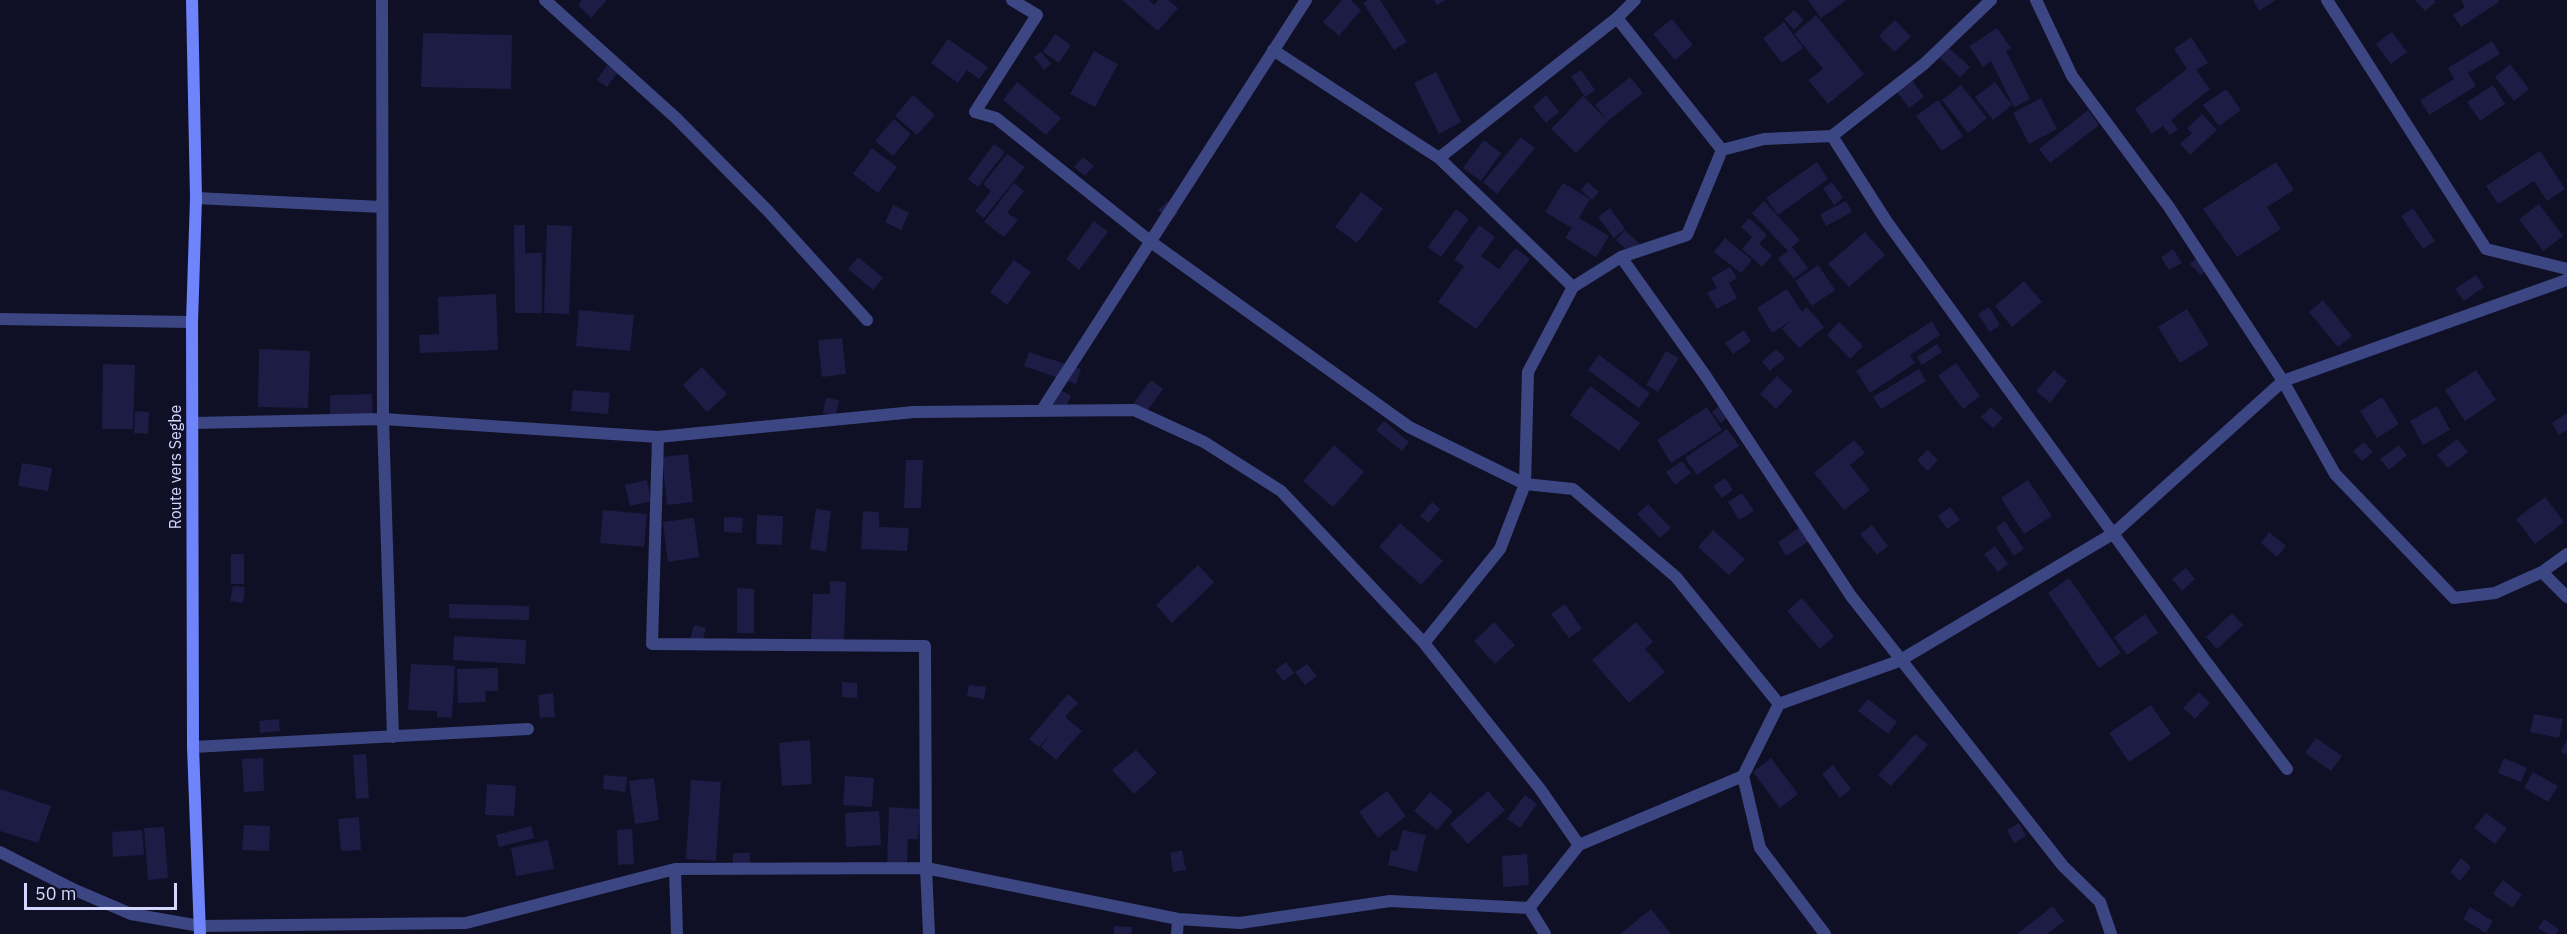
<!DOCTYPE html>
<style>
body{margin:0}
#map{position:relative;width:2567px;height:934px;overflow:hidden;background:#0f1025;font-family:"IBM Plex Sans",sans-serif}
canvas{display:block}
.scale{position:absolute;left:24px;top:883px;width:153px;height:27px;box-sizing:border-box;border:3px solid #d4d7fe;border-top:0;padding-left:8px;font-size:18px;line-height:21px;white-space:nowrap;color:#d4d7fe;-webkit-text-stroke:4px #0f1025;paint-order:stroke}
</style>
<div id="map">
<canvas width="2567" height="934"></canvas>
<div class="scale">50 m</div>
</div>
<script>
const ctx = document.querySelector('canvas').getContext('2d');
ctx.lineJoin = 'round';
function fillPath(path, color) { ctx.fillStyle = color; ctx.fill(path, 'evenodd'); }
const shape = rows => new Path2D(rows.map(r => 'M' + r).join(''));
function stroke(path, color, width, dash) { ctx.strokeStyle = color; ctx.lineWidth = width; ctx.lineCap = dash ? 'butt' : 'round'; ctx.setLineDash(dash || []); ctx.stroke(path); }
function drawText(font, color, halo, rows, align = 'center') {
  ctx.font = font + ' "IBM Plex Sans",sans-serif'; ctx.lineWidth = 4.5; ctx.setLineDash([]); ctx.textBaseline = 'middle'; ctx.strokeStyle = halo; ctx.fillStyle = color; for (const [text, x, y, turn = 0] of rows) {
    ctx.save(); ctx.translate(x, y); ctx.rotate((+turn || 0) * Math.PI / 180); ctx.textAlign = isNaN(turn) ? turn : align; if (halo) ctx.strokeText(text, 0, 0); ctx.fillText(text, 0, 0); ctx.restore();
  }
}
fillPath(shape([
 [582,0,607,0,591,18,578,5],
 [1122,0,1149,0,1154,5,1158,0,1168,0,1178,8,1158,31],
 [1342,0,1351,0,1361,10,1339,36,1323,22],
 [1368,0,1380,0,1407,42,1394,50,1363,3],
 [1434,0,1446,0,1437,5],
 [1808,0,1844,0,1845,1,1821,18],
 [2253,0,2276,0,2259,11],
 [2415,0,2434,0,2436,2,2425,11],
 [2461,0,2498,0,2499,2,2461,27,2453,15,2465,7],
 [1794,10,1804,20,1794,30,1784,19],
 [1816,15,1864,74,1828,104,1808,80,1823,69,1794,34],
 [1672,19,1693,45,1675,60,1653,34],
 [1895,20,1911,37,1894,52,1879,36],
 [1784,22,1803,48,1782,63,1763,38],
 [1997,28,2011,48,2006,51,2030,99,2014,107,1991,61,1983,67,1969,46],
 [2392,32,2407,52,2391,64,2376,44],
 [423,33,512,35,511,89,421,87],
 [1055,34,1071,45,1059,63,1043,52],
 [2191,37,2208,63,2196,70,2210,89,2171,120,2178,129,2170,135,2163,126,2152,134,2135,109,2187,69,2174,49],
 [948,39,988,67,979,79,967,70,958,83,931,63],
 [2492,41,2500,54,2468,73,2476,86,2429,115,2420,100,2454,79,2448,68],
 [1949,48,1970,67,1960,77,1940,58],
 [1094,51,1118,64,1095,107,1070,94],
 [1041,52,1051,64,1044,70,1034,57],
 [2510,64,2529,89,2514,101,2495,77],
 [607,65,618,72,607,87,597,80],
 [1581,70,1595,90,1585,97,1571,76],
 [1436,72,1461,122,1439,134,1414,83],
 [1630,77,1643,93,1608,121,1595,105],
 [1912,80,1924,97,1909,108,1896,91],
 [1017,82,1061,118,1046,135,1003,100],
 [1995,82,2012,105,1993,120,1975,97],
 [1961,85,1987,118,1968,133,1942,100],
 [2493,85,2505,104,2480,121,2467,102],
 [2226,89,2241,110,2219,126,2203,105],
 [913,95,935,115,917,135,895,116],
 [1546,95,1559,112,1546,123,1533,107],
 [1583,96,1608,121,1576,153,1551,129],
 [2041,98,2057,129,2029,144,2013,113],
 [1938,100,1963,136,1942,151,1916,116],
 [2088,110,2099,125,2050,163,2039,149],
 [2202,114,2217,130,2190,155,2180,144,2192,133,2187,128],
 [894,119,911,134,893,156,875,141],
 [1521,137,1535,148,1497,194,1483,182],
 [1484,140,1501,153,1481,181,1463,168],
 [994,144,1005,152,978,187,968,179],
 [872,148,897,167,878,193,853,174],
 [2540,151,2565,189,2547,201,2534,181,2498,204,2486,186],
 [1007,154,1025,167,984,218,975,211,991,191,983,184],
 [1083,157,1094,166,1085,176,1074,167],
 [1817,162,1828,179,1778,215,1766,198],
 [2276,162,2294,190,2267,207,2281,229,2237,257,2203,209],
 [1587,182,1599,192,1592,200,1581,190],
 [1832,182,1843,198,1834,205,1823,188],
 [1014,183,1024,191,1007,213,1018,220,1004,237,984,222],
 [1563,183,1590,199,1579,218,1609,236,1596,257,1565,238,1572,228,1545,212],
 [1361,192,1383,209,1357,243,1335,227],
 [1168,201,1178,213,1169,222,1158,210],
 [1764,201,1800,240,1792,247,1808,268,1794,279,1778,259,1788,251,1752,213],
 [1846,201,1852,212,1826,226,1820,214],
 [2539,204,2563,236,2543,251,2519,219],
 [893,205,909,213,901,230,885,222],
 [1610,208,1625,229,1614,238,1598,217],
 [2413,208,2435,241,2423,249,2401,216],
 [1456,209,1469,219,1441,257,1428,247],
 [1749,218,1767,235,1759,244,1772,255,1762,267,1742,249,1752,237,1741,227],
 [1094,221,1108,232,1079,270,1066,259],
 [514,225,525,225,525,253,542,253,542,313,515,313],
 [547,225,572,226,569,314,544,313],
 [1479,225,1495,237,1481,256,1499,269,1515,248,1530,259,1476,329,1438,302,1464,266,1454,260],
 [1625,230,1642,246,1633,256,1616,240],
 [1865,232,1885,255,1849,287,1828,264],
 [1725,238,1752,260,1741,273,1714,252],
 [2173,249,2182,263,2169,270,2161,257],
 [858,257,883,278,873,290,848,269],
 [2197,257,2208,268,2201,275,2190,264],
 [1014,260,1031,272,1007,305,990,292],
 [1818,265,1835,290,1812,306,1795,281],
 [1730,267,1737,278,1729,283,1737,298,1717,309,1707,293,1717,288,1711,278],
 [2476,275,2484,287,2464,301,2455,289],
 [2024,281,2042,302,2012,327,1995,306],
 [1787,289,1802,312,1807,307,1824,327,1799,348,1782,329,1791,321,1772,333,1757,308],
 [496,294,498,350,420,353,419,335,439,334,438,297],
 [2323,300,2352,336,2338,347,2309,312],
 [1989,307,2000,325,1990,332,1978,314],
 [2187,309,2209,345,2180,363,2158,327],
 [579,310,634,315,630,351,576,346],
 [1932,321,1940,335,1910,355,1915,363,1870,393,1856,371],
 [1839,322,1863,346,1850,359,1827,335],
 [1744,330,1751,341,1733,354,1725,343],
 [842,338,846,374,822,377,818,340],
 [1937,344,1942,352,1922,365,1917,357],
 [259,349,310,351,308,408,258,407],
 [1776,349,1785,358,1770,371,1762,362],
 [1666,351,1679,358,1658,392,1646,385],
 [1029,352,1081,369,1076,384,1024,366],
 [1599,355,1650,393,1639,408,1588,370],
 [1956,363,1980,396,1963,409,1938,376],
 [103,364,135,365,133,429,102,429],
 [702,367,727,394,707,412,683,385],
 [1919,369,1926,381,1881,409,1873,397],
 [2054,370,2067,381,2050,403,2036,391],
 [2476,370,2496,400,2465,421,2445,390],
 [1777,376,1793,391,1776,409,1760,394],
 [1151,380,1163,389,1145,414,1133,404],
 [1590,386,1640,423,1619,451,1570,415],
 [1057,388,1071,396,1064,410,1050,403],
 [573,390,610,393,608,414,571,411],
 [372,394,373,420,330,421,330,395],
 [2382,397,2399,424,2377,438,2360,411],
 [826,398,839,400,836,415,823,413],
 [1723,403,1732,413,1721,423,1712,412],
 [2437,406,2450,430,2423,445,2410,421],
 [1707,407,1722,430,1671,463,1657,440],
 [1991,407,2003,418,1993,428,1981,417],
 [135,411,149,412,148,434,134,433],
 [2567,413,2567,430,2559,435,2552,423],
 [1384,421,1409,442,1402,451,1376,430],
 [1727,429,1739,446,1697,475,1685,458],
 [2457,439,2468,452,2448,468,2437,455],
 [1854,440,1865,453,1850,465,1870,490,1844,510,1814,473],
 [2364,442,2373,452,2362,461,2353,451],
 [1334,445,1364,472,1333,507,1303,481],
 [2399,445,2407,455,2389,470,2380,459],
 [1928,450,1938,460,1927,471,1917,460],
 [688,454,693,502,667,505,662,457],
 [906,460,923,460,921,508,904,508],
 [1682,461,1691,473,1675,485,1666,472],
 [22,463,52,468,48,491,18,486],
 [1725,478,1733,490,1722,498,1713,486],
 [647,480,651,501,630,506,625,485],
 [2028,480,2052,516,2024,534,2001,498],
 [1742,493,1754,511,1739,520,1728,502],
 [2545,497,2564,522,2535,544,2516,519],
 [1432,502,1440,509,1428,523,1420,516],
 [1648,504,1671,528,1660,538,1637,514],
 [1950,507,1960,520,1947,529,1938,516],
 [1799,508,1817,536,1786,556,1778,542,1799,528,1789,514],
 [816,509,831,511,826,552,810,549],
 [603,510,647,514,644,547,600,543],
 [863,511,879,512,879,527,909,528,907,551,861,549],
 [757,515,783,516,782,545,756,544],
 [724,517,743,518,742,533,724,532],
 [694,518,699,557,668,562,663,522],
 [2005,521,2024,549,2014,556,1996,528],
 [1400,523,1443,561,1421,585,1379,547],
 [1872,525,1888,546,1877,555,1860,534],
 [1713,530,1745,559,1729,575,1698,547],
 [2269,532,2286,546,2277,557,2261,543],
 [1995,546,2008,564,1998,572,1984,554],
 [231,554,244,554,244,584,231,584],
 [1198,565,1214,582,1172,623,1156,605],
 [2186,568,2195,579,2182,591,2172,579],
 [2069,578,2121,653,2099,668,2048,593],
 [830,581,846,582,844,641,811,640,813,594,830,594],
 [233,586,245,587,243,603,230,601],
 [737,588,754,589,754,633,737,633],
 [1802,598,1834,636,1820,649,1787,611],
 [449,604,529,606,529,620,449,618],
 [1565,604,1582,629,1569,638,1551,614],
 [2232,613,2243,625,2217,649,2206,637],
 [2145,614,2158,633,2127,655,2114,637],
 [1494,622,1515,645,1495,664,1474,641],
 [1636,622,1653,642,1645,649,1665,672,1629,703,1592,660],
 [694,625,706,628,702,643,690,639],
 [454,636,526,640,525,664,453,660],
 [1286,662,1294,673,1283,681,1275,670],
 [411,664,455,666,452,718,437,717,437,711,408,710],
 [1307,664,1317,676,1305,685,1295,672],
 [498,668,498,691,485,691,486,702,458,703,457,669],
 [842,682,857,683,857,698,842,697],
 [969,685,986,687,984,699,967,696],
 [2199,692,2210,703,2195,719,2183,708],
 [553,693,555,717,540,718,538,695],
 [1068,694,1078,703,1065,717,1082,731,1056,760,1041,747,1050,735,1039,747,1029,739],
 [1868,699,1897,722,1888,734,1858,711],
 [2151,705,2171,734,2129,762,2109,733],
 [2534,714,2563,719,2559,738,2530,732],
 [279,719,280,731,260,733,259,721],
 [1915,734,1928,745,1891,786,1878,775],
 [2316,738,2342,756,2331,771,2305,753],
 [2567,739,2567,755,2561,752],
 [810,740,812,784,782,786,779,743],
 [1136,750,1157,773,1134,794,1112,770],
 [366,754,369,798,356,799,353,755],
 [263,758,264,791,244,792,242,759],
 [1771,758,1798,794,1780,808,1753,772],
 [2504,758,2527,768,2521,782,2498,773],
 [1833,765,1851,789,1840,798,1822,774],
 [2533,772,2558,786,2548,802,2524,788],
 [604,775,627,777,625,792,603,789],
 [845,776,874,778,872,807,843,805],
 [654,778,659,820,635,824,629,781],
 [691,780,721,782,716,861,686,859],
 [487,784,516,786,514,816,485,815],
 [0,789,51,806,38,843,0,831],
 [1387,791,1406,816,1378,838,1359,812],
 [1488,791,1505,810,1468,844,1450,824],
 [1430,792,1453,811,1437,830,1414,811],
 [1525,795,1537,804,1520,828,1507,819],
 [889,807,920,809,918,839,908,839,907,866,887,866],
 [879,811,881,845,846,847,845,813],
 [2486,813,2507,828,2495,844,2474,828],
 [359,817,361,850,341,851,338,819],
 [2019,823,2026,836,2014,843,2007,830],
 [244,825,270,826,269,851,242,850],
 [531,826,534,838,499,847,496,835],
 [164,827,168,878,148,880,144,828],
 [632,829,634,864,618,865,617,830],
 [142,830,144,855,113,857,112,832],
 [1403,830,1426,835,1417,872,1388,865,1391,850,1397,851],
 [548,840,554,869,516,876,511,848],
 [1182,850,1186,870,1173,872,1170,853],
 [733,853,750,853,750,872,733,873],
 [1527,854,1529,885,1503,887,1502,856],
 [2461,858,2471,867,2460,881,2450,872],
 [2503,880,2522,895,2512,908,2493,894],
 [2053,906,2064,921,2047,934,2017,934],
 [2470,907,2493,921,2486,933,2463,919],
 [1651,909,1671,934,1620,934],
 [2544,919,2559,929,2556,934,2547,934,2538,928],
 [1114,926,1132,927,1131,934,1114,934]
]), '#1d1c45');
stroke(shape([
 [382,0,383,419,393,737],
 [545,0,676,118,769,212,867,320],
 [1012,0,1037,15,975,112,996,118,1151,242,1409,427,1525,484,1573,489,1676,577,1779,704],
 [2036,0,2072,76,2169,207,2283,381,2335,474,2454,598,2495,593,2542,572,2567,554],
 [2327,0,2486,249,2567,269],
 [1617,18,1722,150],
 [1273,50,1439,158,1573,287],
 [1832,136,1887,222,2204,659,2287,769],
 [1439,158,1617,18,1635,0],
 [196,198,381,207],
 [1621,257,1705,375,1851,596,2063,866,2100,902,2111,934],
 [0,319,192,322],
 [1042,410,1306,0],
 [193,423,383,419,658,437,914,412,1134,410,1204,442,1281,491,1424,643],
 [658,437,652,644,925,646,926,868,929,934],
 [2542,572,2567,597],
 [193,747,528,729],
 [1579,845,1743,776],
 [0,852,75,890,131,914,200,926,466,923,675,869,926,868,1178,919,1240,923,1390,901,1529,908,1545,934],
 [675,869,677,934],
 [1529,908,1579,845,1540,789,1424,643,1500,549,1525,484,1528,372,1573,287,1621,257,1687,235,1722,150,1764,139,1832,136,1924,64,1991,0],
 [1177,934,1178,919],
 [1825,934,1760,848,1743,776,1779,704,1899,661,2114,533,2283,381,2567,280]
]), '#3c4682', 12);
stroke(shape([
 [192,0,196,198,192,322,193,747,200,934]
]), '#6f84fa', 12);
drawText('16px', '#d4d7fe', '#0f1025', [
 ["Route vers Segbe",176,467,-90]
]);
</script>
